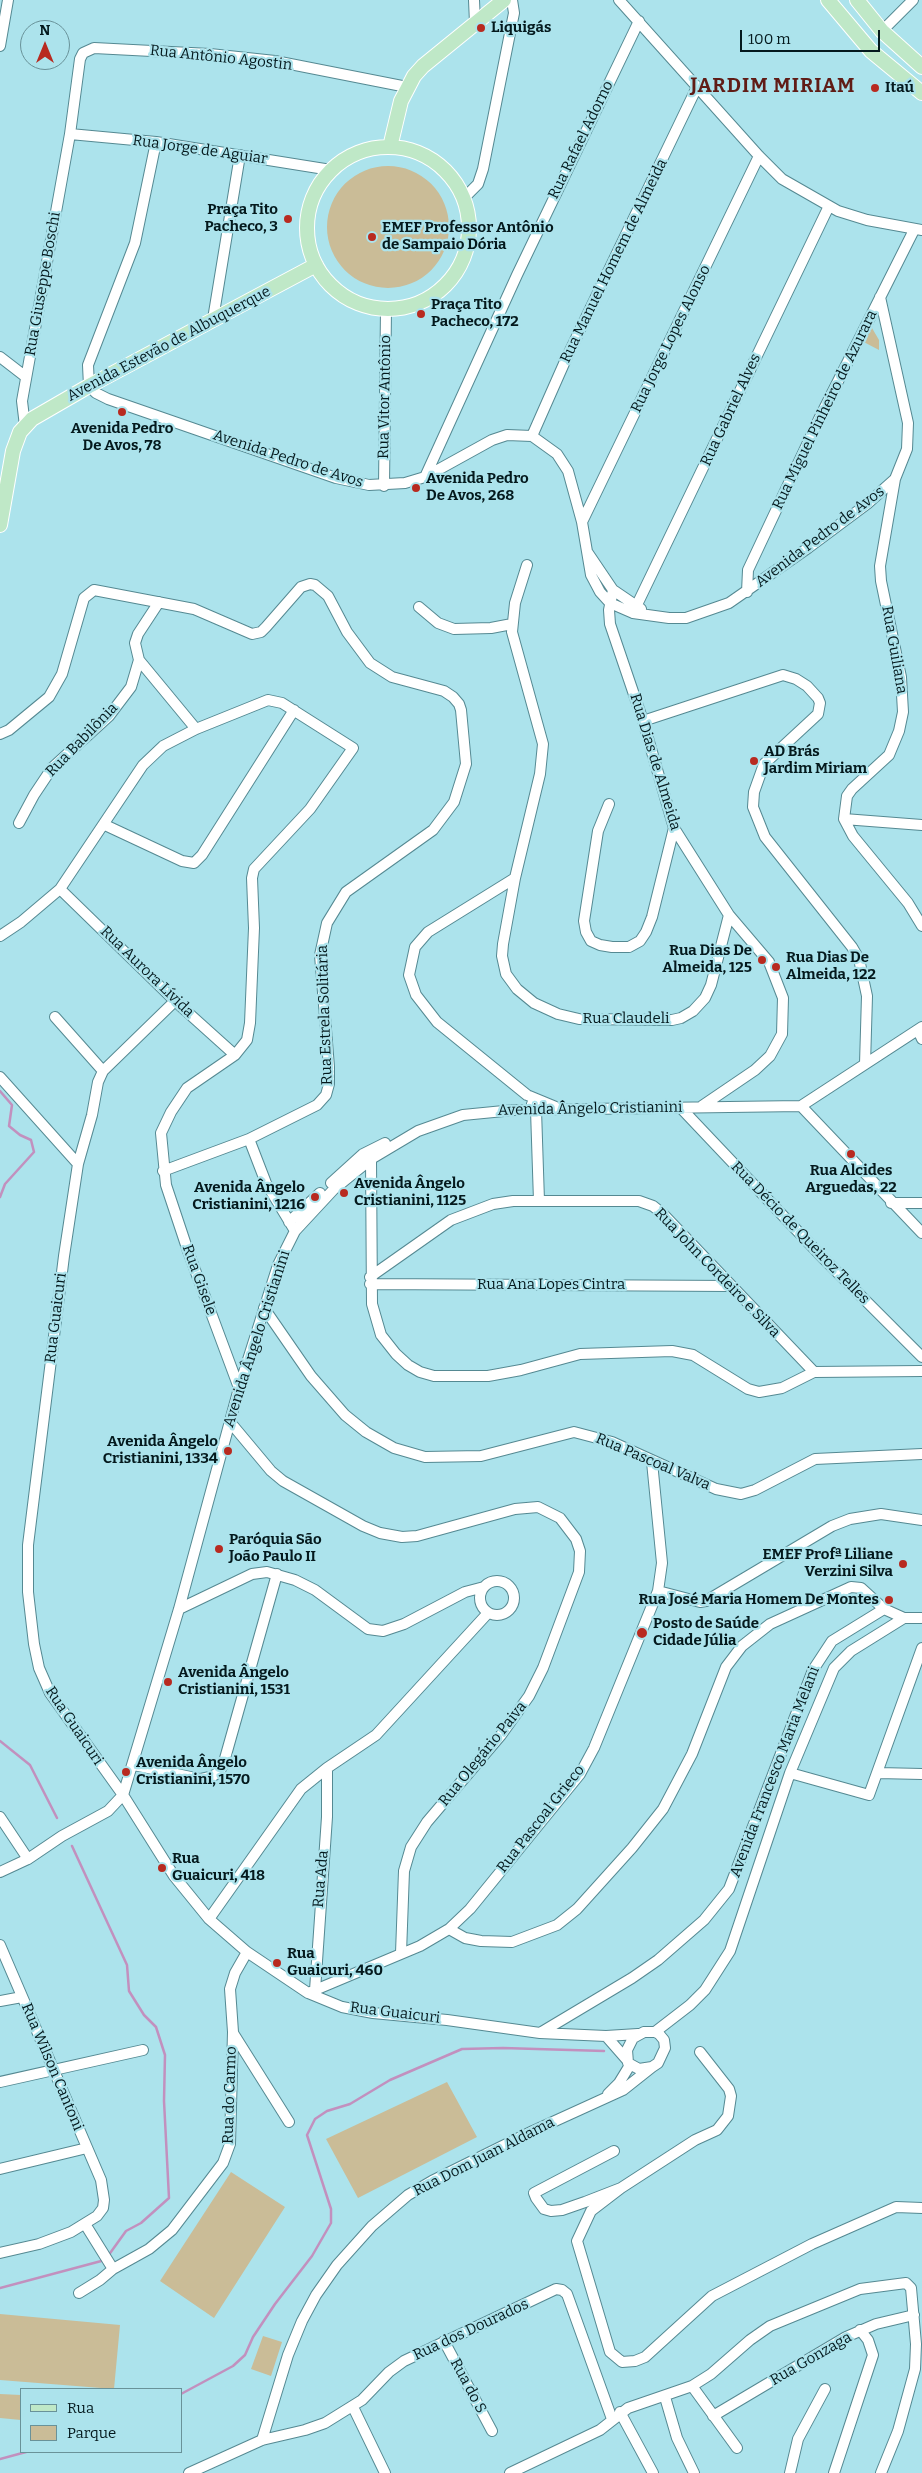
<!DOCTYPE html>
<meta charset="utf-8">
<style>
body{margin:0}
#map{position:relative;width:922px;height:2473px;overflow:hidden;background:#ace3ec;font-family:Bitter,serif}
canvas{display:block}
.legend{position:absolute;left:20px;top:2388px;width:162px;height:65px;box-sizing:border-box;background:#ace3ec;border:1px solid #699299;margin:0;padding:6px 9px;list-style:none;font-size:15px;color:#04191d}
.legend li{display:flex;align-items:center;gap:10px;height:25px}
.legend b{width:25px;border:1px solid #699299}
.north{position:absolute;left:20px;top:20px;width:50px;height:50px;box-sizing:border-box;background:#ace3ec;border:1px solid #699299;border-radius:50%;rotate:0deg;font-size:14px;font-weight:700;line-height:20px;text-align:center;color:#04191d}
.north::after{content:'';display:block;margin:auto;width:18px;height:22px;background:#b82a20;clip-path:polygon(50% 0,100% 100%,50% 72%,0 100%)}
.scale{position:absolute;left:740px;top:30px;width:140px;height:22px;box-sizing:border-box;border:2px solid #04191d;border-top:0;padding-left:6px;font-size:15px;line-height:18px;white-space:nowrap;color:#04191d;-webkit-text-stroke:4px #ace3ec;paint-order:stroke}
</style>
<div id="map">
<canvas width="922" height="2473"></canvas>
<ul class="legend">
<li><b style="height:6px;background:#bfe8c7"></b>Rua</li>
<li><b style="height:14px;background:#cabc97"></b>Parque</li>
</ul>
<div class="north">N</div>
<div class="scale">100 m</div>
</div>
<script>
const ctx = document.querySelector('canvas').getContext('2d');
ctx.lineJoin = 'round';
function fillPath(path, color) { ctx.fillStyle = color; ctx.fill(path, 'evenodd'); }
const shape = rows => new Path2D(rows.map(r => 'M' + r).join(''));
function stroke(path, color, width, dash) { ctx.strokeStyle = color; ctx.lineWidth = width; ctx.lineCap = dash ? 'butt' : 'round'; ctx.setLineDash(dash || []); ctx.stroke(path); }
function drawText(font, color, halo, rows, align = 'center') {
  ctx.font = font + ' Bitter,serif'; ctx.lineWidth = 4.5; ctx.setLineDash([]); ctx.textBaseline = 'middle'; ctx.strokeStyle = halo; ctx.fillStyle = color; for (const [text, x, y, turn = 0] of rows) {
    ctx.save(); ctx.translate(x, y); ctx.rotate((+turn || 0) * Math.PI / 180); ctx.textAlign = isNaN(turn) ? turn : align; if (halo) ctx.strokeText(text, 0, 0); ctx.fillText(text, 0, 0); ctx.restore();
  }
}
fillPath(shape([
 '327 227a61 61 0 1 1 122 0a61 61 0 1 1-122 0Z',
 [866,326,872,328,879,340,879,350,858,339],
 [447,2082,477,2137,358,2198,326,2139],
 [231,2172,285,2207,214,2318,160,2281],
 [0,2314,120,2325,114,2389,0,2380],
 [263,2336,282,2342,271,2376,251,2369],
 [0,2394,21,2395,21,2420,0,2418]
]), '#cabc97');
stroke(shape([
 [0,1091,12,1105,9,1126,20,1135,31,1140,34,1152,5,1184,0,1197],
 [0,1741,30,1765,57,1818],
 [72,1846,127,1965,129,1991,144,2015,156,2027,165,2055,164,2101,169,2198,141,2223,126,2231,108,2256],
 [0,2288,105,2260],
 [181,2394,233,2366,245,2355,253,2337,275,2304,312,2256,331,2223,331,2209,307,2135,315,2119,327,2111,350,2104,390,2080,462,2049,503,2048,604,2051],
 [0,2459,26,2452]
]), '#c290be', 2.5);
const minor = shape([
 [474,0,475,23],
 [619,0,759,156,782,179,838,211,867,220,922,230],
 [882,31,913,0],
 [0,46,8,0],
 [70,134,156,142,331,170],
 [156,142,135,243,88,365,89,386,96,393,108,399,336,478,369,485,405,483,425,477,492,440,507,435,532,436,557,454,568,471,582,522,591,575,600,592,610,603,633,613,669,618,686,618,729,603,808,548,867,504,895,479,907,449,908,423,880,297],
 [464,198,478,184,483,169,514,13,512,0],
 [213,319,240,155],
 [0,357,26,377],
 [25,426,22,401,70,134,80,59,83,53,94,48,210,54,275,61,407,87],
 [532,436,566,359,697,87],
 [425,477,517,275,639,21],
 [895,479,880,566,881,581,901,677,903,712,899,731,889,755,852,789,847,796,844,819,853,836,908,903,922,926],
 [384,486,386,309],
 [582,522,759,156],
 [588,553,613,590,641,609],
 [527,565,515,603,512,632,543,744,540,774,515,878,428,932,415,947,409,975,416,995,437,1022,527,1095,556,1107],
 [613,590,609,610,610,624,643,721,674,828,729,915,769,962,783,998,782,1034,770,1056,755,1070,702,1106],
 [747,592,748,570,819,419,914,230],
 [419,607,438,623,454,629,491,628,512,624],
 [633,613,829,206],
 [139,660,196,729],
 [643,721,783,675,796,679,807,686,818,698,820,703,818,714,764,764,754,792,753,807,765,837,852,947,859,959,867,996,865,1064],
 [0,734,9,730,49,697,62,674,84,598,94,590,194,609,252,634,261,632,266,627,301,587,310,584,315,585,328,596,347,632,370,663,392,677,444,691,453,697,459,704,461,710,466,764,454,802,433,830,346,892,327,923,320,955,329,1067,329,1084,326,1095,317,1105,249,1139,266,1183,295,1231],
 [609,804,598,831,584,921,586,932,591,941,600,945,612,947,629,947,640,941,646,932,652,917,674,828],
 [844,819,922,825],
 [19,823,34,795,52,768,109,716,131,687,139,660,135,643,138,634,159,602],
 [105,825,182,861,194,863,202,855,294,710],
 [515,878,503,944,502,956,506,974,517,989,534,1003,558,1014,579,1019,672,1020,681,1018,693,1011,705,998,711,985,729,915],
 [60,889,175,1001,235,1055],
 [0,936,21,922,60,889,143,765,163,746,196,729,268,700,282,703,353,748,310,809,254,869,252,878,254,928,250,1023,247,1040,235,1055,187,1088,171,1112,161,1133,166,1185,188,1251,239,1388],
 [55,1017,103,1071],
 [918,1030,922,1039],
 [0,1077,78,1164,64,1256,28,1545,28,1592,34,1644,39,1668,50,1693,123,1795,174,1876,209,1919,247,1952,308,1993,342,2007,373,2013,447,2020,540,2033,606,2036,638,2034],
 [532,1104,536,1110,539,1201],
 [801,1106,922,1233],
 [680,1107,824,1259,922,1357],
 [371,1159,372,1304,381,1335,396,1354,408,1365,420,1372,434,1376,488,1376,521,1370,580,1354,672,1351,693,1355,748,1389,759,1392,782,1388,814,1372],
 [78,1164,92,1115,98,1082,103,1071,175,1001],
 [163,1171,249,1139],
 [331,1183,363,1154,385,1143],
 [891,1203,922,1203],
 [289,1222,320,1193],
 [370,1277,451,1220,493,1204,513,1201,639,1201,653,1206,663,1214,814,1372,922,1371],
 [370,1284,732,1286],
 [264,1308,311,1376,345,1415,366,1432,394,1448,425,1457,481,1456,574,1432,612,1442,716,1489,741,1494,755,1490,815,1459,922,1454],
 [230,1422,271,1471,283,1481,363,1526,380,1533,402,1537,417,1536,515,1509,538,1507,560,1518,576,1539,580,1551,579,1572,543,1668,529,1696,501,1735,427,1822,411,1847,404,1871,401,1953],
 '480 1598a17 17 0 1 1 34 0a17 17 0 1 1-34 0Z',
 [658,1591,700,1602,706,1601,832,1526,850,1519,881,1514,922,1520],
 [179,1609,252,1574,267,1572,295,1580,315,1590,368,1629,383,1631,404,1624,465,1592,484,1587],
 [134,1765,200,1779,213,1776,220,1771,224,1762,277,1574],
 [790,1773,869,1795,922,1648],
 [878,1773,922,1774],
 [0,1817,28,1859],
 [0,1872,28,1859,62,1836,108,1811,123,1795,179,1609,239,1388,278,1265,295,1231,334,1189,371,1159,418,1131,463,1115,514,1110,801,1106,922,1027],
 [209,1919,301,1789,327,1768,376,1735,488,1613],
 [449,1929,465,1938,481,1941,512,1942,557,1925,577,1909,632,1848,663,1809,692,1754,726,1667,742,1646,770,1624,851,1587,861,1588,884,1609,904,1618,922,1618],
 [0,1945,101,2180,104,2200,103,2208,97,2216,71,2232,39,2244,0,2253],
 [315,1990,327,1817,327,1768],
 [308,1993,420,1946,449,1929,470,1909,580,1774,594,1748,658,1591,662,1563,652,1462],
 [0,2001,22,1997],
 [644,2032,655,2032,659,2034,664,2040,665,2048,658,2063,652,2067,639,2069,628,2063,627,2050,633,2038,644,2032],
 [655,2032,690,2005,705,1990,730,1951,790,1773,834,1668,851,1651,904,1618],
 [233,2033,289,2122],
 [540,2033,632,1978,658,1960,704,1920,729,1889,813,1670,832,1641,884,1609],
 [606,2036,627,2060],
 [0,2082,143,2050],
 [608,2094,619,2083,630,2065],
 [614,2151,534,2193,536,2198,544,2209,551,2211,562,2210,585,2202,621,2188,695,2140,717,2130,728,2116,731,2096,729,2089,700,2052],
 [0,2169,87,2148],
 [621,2188,591,2211,577,2241,610,2352,622,2362,635,2361,645,2357,712,2296,812,2244,896,2207,922,2208],
 [85,2224,113,2269],
 [79,2293,100,2280,113,2269,149,2249,172,2230,223,2163,230,2144,233,2032,230,1989,235,1973,247,1952],
 [444,2341,492,2431],
 [692,2386,737,2448],
 [665,2397,677,2438,694,2473],
 [353,2407,385,2473],
 [620,2412,653,2473],
 [713,2416,846,2337,876,2324,914,2315],
 [262,2440,288,2355,302,2321,316,2295,337,2265,372,2226,408,2195,432,2181,533,2131,623,2090,652,2067],
 [189,2473,262,2440,305,2430,325,2423,362,2400,389,2372,404,2361,556,2289,562,2290,567,2294,612,2419],
 [510,2473,600,2430,628,2408,692,2386,711,2374,750,2340,770,2326,860,2289,906,2283,911,2288,916,2344,915,2369,898,2431,881,2473],
 [790,2473,798,2439,825,2389],
 [834,2473,873,2355,868,2340,860,2330]
]);
const major = shape([
 [828,0,871,51,922,93],
 [857,0,882,31,922,67],
 '307 228a81 81 0 1 1 162 0a81 81 0 1 1-162 0Z',
 [390,147,401,101,414,76,423,66,504,0],
 [0,525,13,451,20,432,32,419,89,386,316,265]
]);
stroke(minor, '#558992', 12);
stroke(major, '#fff', 16);
stroke(minor, '#fff', 10);
stroke(major, '#bfe8c7', 14);
for (const [x, y, r, color] of [
 [481,28,5,"#b82a20"],
 [875,88,5,"#b82a20"],
 [288,219,5,"#b82a20"],
 [372,237,5,"#b82a20"],
 [421,314,5,"#b82a20"],
 [122,412,5,"#b82a20"],
 [416,488,5,"#b82a20"],
 [754,761,5,"#b82a20"],
 [762,960,5,"#b82a20"],
 [776,967,5,"#b82a20"],
 [851,1154,5,"#b82a20"],
 [344,1193,5,"#b82a20"],
 [315,1197,5,"#b82a20"],
 [228,1451,5,"#b82a20"],
 [219,1549,5,"#b82a20"],
 [903,1564,5,"#b82a20"],
 [889,1600,5,"#b82a20"],
 [642,1633,6,"#b82a20"],
 [168,1682,5,"#b82a20"],
 [126,1772,5,"#b82a20"],
 [162,1868,5,"#b82a20"],
 [277,1963,5,"#b82a20"]
]) { const dot = new Path2D(); dot.arc(x, y, r, 0, 2 * Math.PI); ctx.fillStyle = color; ctx.fill(dot); stroke(dot, '#ace3ec', 2); }
drawText('bold 15px', '#04191d', '#ace3ec', [
 ["Liquigás",491,28],
 ["Itaú",885,88],
 ["Praça Tito",278,210,"right"],
 ["Pacheco, 3",278,227,"right"],
 ["EMEF Professor Antônio",382,228],
 ["de Sampaio Dória",382,245],
 ["Praça Tito",431,305],
 ["Pacheco, 172",431,322],
 ["Avenida Pedro",122,429,"center"],
 ["De Avos, 78",122,446,"center"],
 ["Avenida Pedro",426,479],
 ["De Avos, 268",426,496],
 ["AD Brás",764,752],
 ["Jardim Miriam",764,769],
 ["Rua Dias De",752,951,"right"],
 ["Almeida, 125",752,968,"right"],
 ["Rua Dias De",786,958],
 ["Almeida, 122",786,975],
 ["Rua Alcides",851,1171,"center"],
 ["Arguedas, 22",851,1188,"center"],
 ["Avenida Ângelo",354,1184],
 ["Cristianini, 1125",354,1201],
 ["Avenida Ângelo",305,1188,"right"],
 ["Cristianini, 1216",305,1205,"right"],
 ["Avenida Ângelo",218,1442,"right"],
 ["Cristianini, 1334",218,1459,"right"],
 ["Paróquia São",229,1540],
 ["João Paulo II",229,1557],
 ["EMEF Profª Liliane",893,1555,"right"],
 ["Verzini Silva",893,1572,"right"],
 ["Rua José Maria Homem De Montes",879,1600,"right"],
 ["Posto de Saúde",653,1624],
 ["Cidade Júlia",653,1641],
 ["Avenida Ângelo",178,1673],
 ["Cristianini, 1531",178,1690],
 ["Avenida Ângelo",136,1763],
 ["Cristianini, 1570",136,1780],
 ["Rua",172,1859],
 ["Guaicuri, 418",172,1876],
 ["Rua",287,1954],
 ["Guaicuri, 460",287,1971]
], 'left');
drawText('15px', '#04191d', '#ace3ec', [
 ["Rua Antônio Agostin",221,58,6],
 ["Rua Rafael Adorno",581,140,-64],
 ["Rua Jorge de Aguiar",200,150,8],
 ["Rua Manuel Homem de Almeida",614,261,-64],
 ["Rua Giuseppe Boschi",43,284,-80],
 ["Rua Jorge Lopes Alonso",671,339,-64],
 ["Avenida Estevão de Albuquerque",169,344,-28],
 ["Rua Vitor Antônio",385,397,-89],
 ["Rua Gabriel Alves",731,410,-65],
 ["Rua Miguel Pinheiro de Azurara",825,410,-64],
 ["Avenida Pedro de Avos",288,459,18],
 ["Avenida Pedro de Avos",820,537,-37],
 ["Rua Guiliana",894,650,80],
 ["Rua Babilônia",82,740,-46],
 ["Rua Dias de Almeida",655,762,73],
 ["Rua Aurora Lívida",147,972,44],
 ["Rua Estrela Solitária",325,1015,-92],
 ["Rua Claudeli",626,1019],
 ["Avenida Ângelo Cristianini",590,1109,-1],
 ["Rua Décio de Queiroz Telles",800,1233,46],
 ["Rua John Cordeiro e Silva",717,1273,46],
 ["Rua Gisele",199,1280,70],
 ["Rua Ana Lopes Cintra",551,1285],
 ["Rua Guaicuri",56,1318,-83],
 ["Avenida Ângelo Cristianini",257,1339,-72],
 ["Rua Pascoal Valva",653,1462,23],
 ["Rua Guaicuri",74,1726,56],
 ["Rua Olegário Paiva",483,1754,-51],
 ["Avenida Francesco Maria Melani",775,1772,-69],
 ["Rua Pascoal Grieco",541,1819,-52],
 ["Rua Ada",321,1879,-85],
 ["Rua Guaicuri",395,2013,7],
 ["Rua Wilson Cantoni",52,2067,67],
 ["Rua do Carmo",230,2095,-88],
 ["Rua Dom Juan Aldama",484,2157,-27],
 ["Rua dos Dourados",471,2330,-25],
 ["Rua Gonzaga",811,2359,-30],
 ["Rua do S",468,2386,62]
]);
ctx.letterSpacing = '1px';
drawText('bold 20px', '#601c16', '#ace3ec', [
 ["JARDIM MIRIAM",773,86]
]);
ctx.letterSpacing = '0px';
</script>
